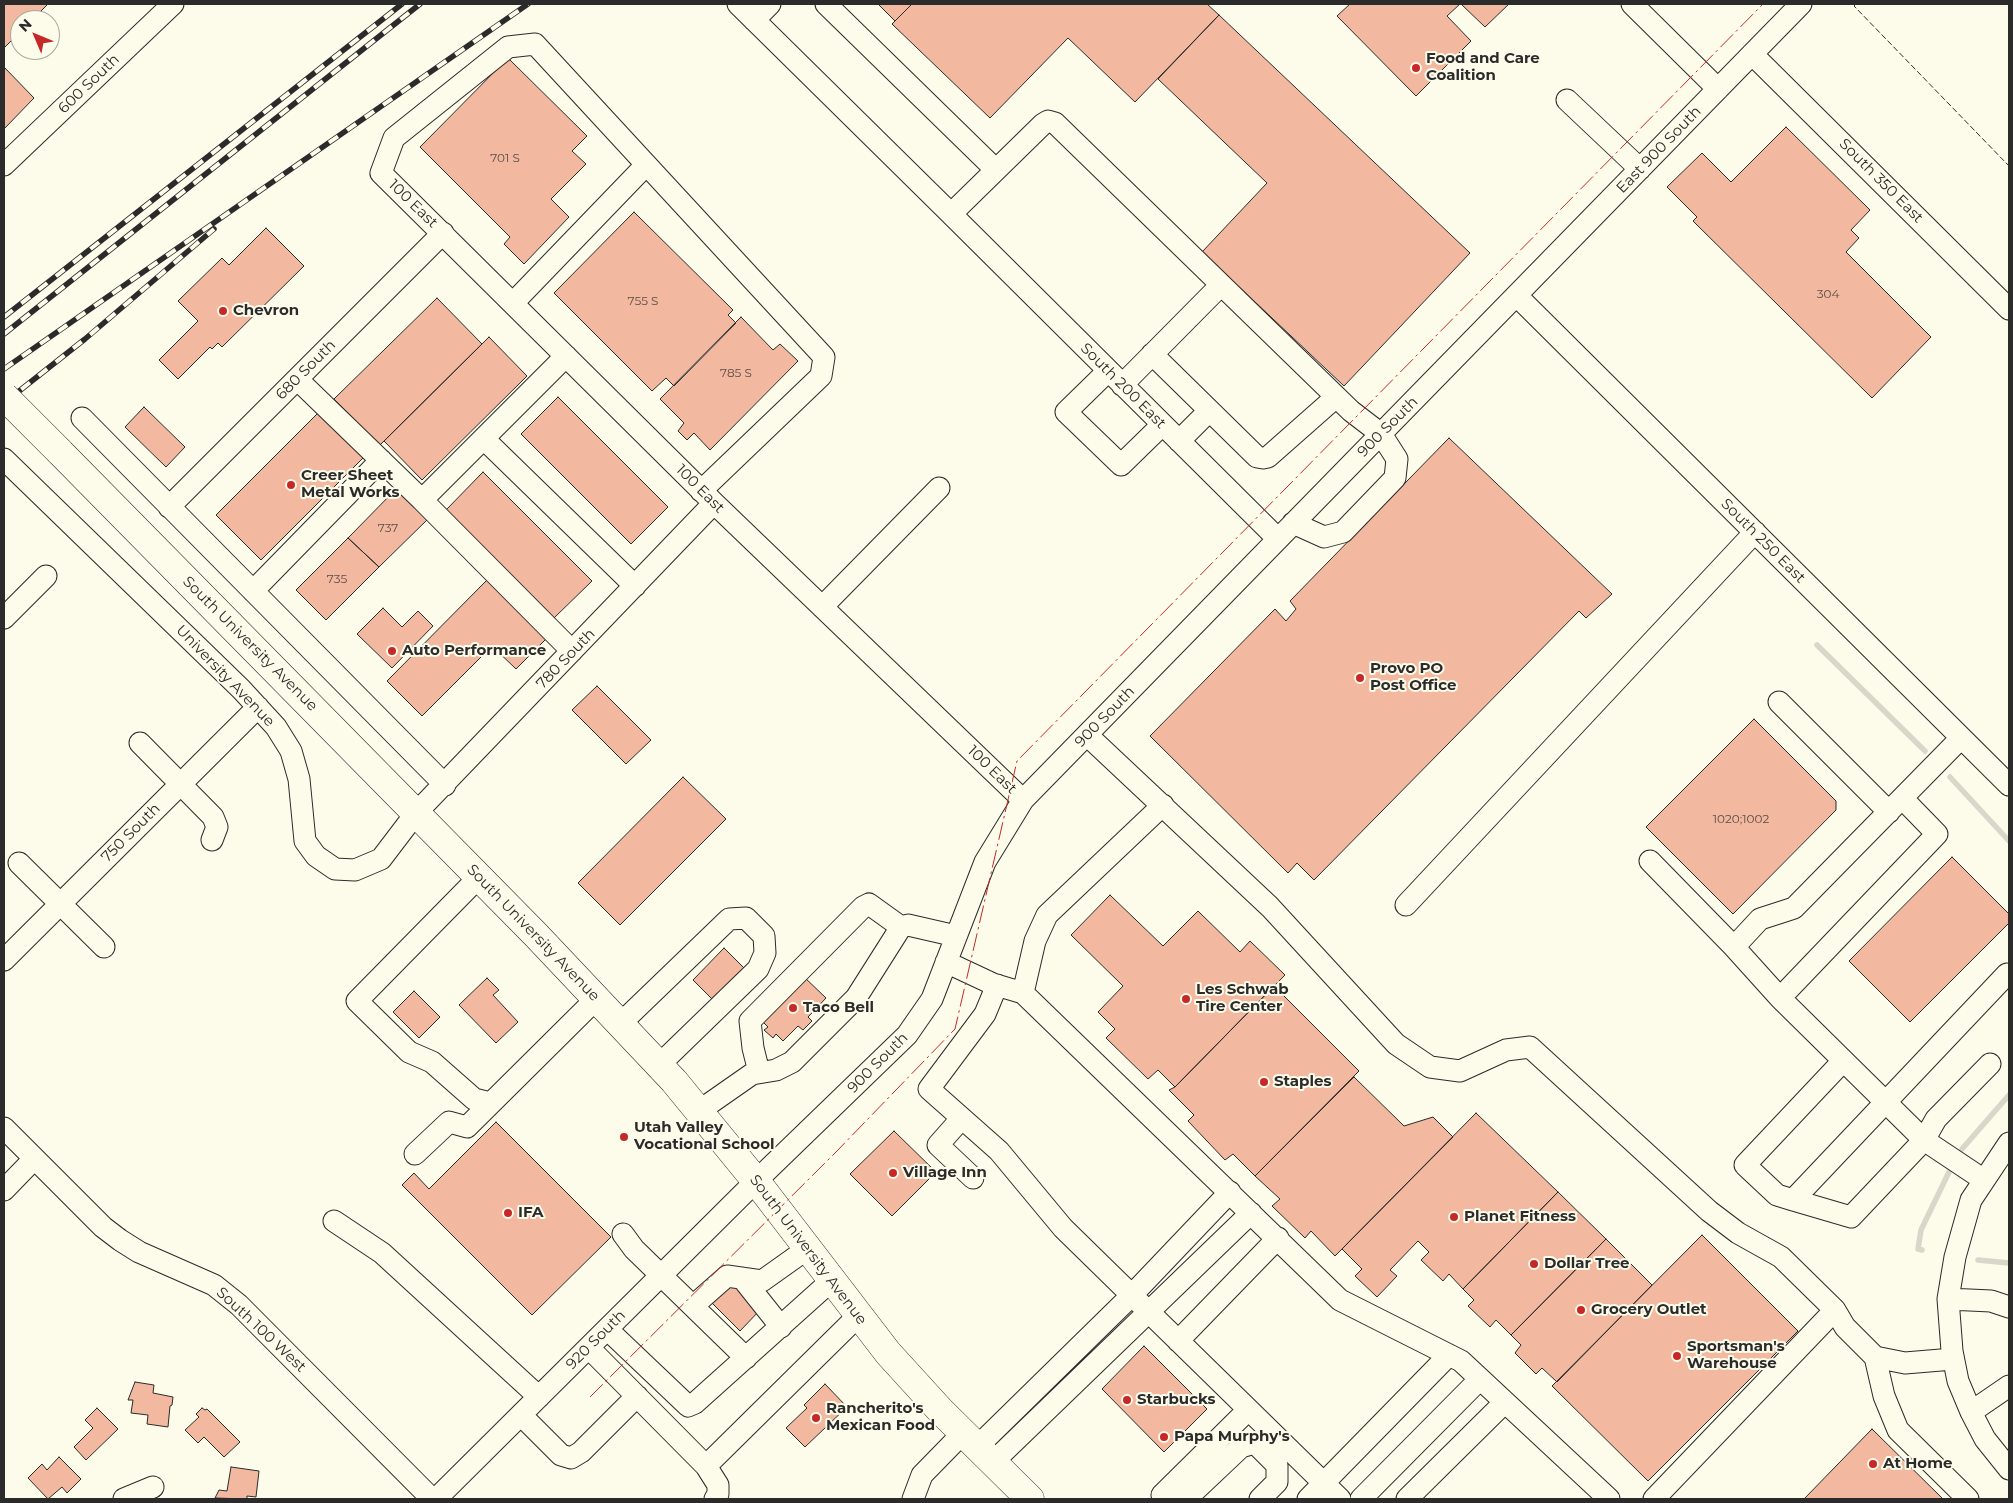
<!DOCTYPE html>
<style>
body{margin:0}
#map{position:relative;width:2013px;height:1503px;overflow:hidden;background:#fdfbea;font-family:Montserrat,sans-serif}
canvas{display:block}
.frame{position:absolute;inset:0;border:5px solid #2b2b2b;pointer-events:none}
.north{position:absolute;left:10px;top:10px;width:50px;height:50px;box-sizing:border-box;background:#fdfbea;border:1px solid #a9a89e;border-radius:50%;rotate:315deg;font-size:14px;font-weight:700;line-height:20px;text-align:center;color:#2b2b2b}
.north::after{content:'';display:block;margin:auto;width:18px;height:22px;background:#c62828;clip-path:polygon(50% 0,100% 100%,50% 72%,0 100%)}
</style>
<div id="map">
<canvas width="2013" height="1503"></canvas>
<div class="frame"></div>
<div class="north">N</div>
</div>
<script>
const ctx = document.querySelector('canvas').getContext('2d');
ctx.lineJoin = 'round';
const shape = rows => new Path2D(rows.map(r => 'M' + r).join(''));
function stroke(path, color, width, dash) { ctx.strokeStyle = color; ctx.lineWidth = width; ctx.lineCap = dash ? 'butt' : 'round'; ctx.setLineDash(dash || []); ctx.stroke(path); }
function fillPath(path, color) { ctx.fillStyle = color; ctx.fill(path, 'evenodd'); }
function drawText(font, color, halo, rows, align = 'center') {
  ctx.font = font + ' Montserrat,sans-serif'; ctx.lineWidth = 4; ctx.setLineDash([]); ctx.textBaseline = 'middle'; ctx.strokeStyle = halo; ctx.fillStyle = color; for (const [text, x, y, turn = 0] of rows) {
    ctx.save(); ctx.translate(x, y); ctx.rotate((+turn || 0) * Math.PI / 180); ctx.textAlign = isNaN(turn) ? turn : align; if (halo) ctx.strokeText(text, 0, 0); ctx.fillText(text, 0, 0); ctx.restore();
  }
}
stroke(shape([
 [1817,645,1925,751],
 [1950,777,2009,841],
 [1962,1149,2009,1095],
 [1922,1250,1918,1249,1921,1230,1949,1172],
 [1978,1260,2009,1263]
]), '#d8d7c9', 5.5);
const building = shape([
 [4,4,48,4,32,20,20,20,20,32,4,48,4,4],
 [878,4,912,4,895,21,878,4],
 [912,4,1207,4,1219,15,1135,102,1068,38,990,118,892,24,912,4],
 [1350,4,1460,4,1447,16,1471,41,1416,96,1337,16,1350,4],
 [1461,4,1509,4,1485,27,1461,4],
 [1219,15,1470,253,1344,386,1202,252,1267,183,1158,79,1219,15],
 [508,58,587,136,572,151,586,164,551,199,569,217,524,264,504,244,510,237,420,147,508,58],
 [4,67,34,98,4,129,4,67],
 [1786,127,1870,210,1851,230,1859,238,1846,252,1931,337,1872,398,1693,221,1697,217,1667,187,1702,153,1731,182,1786,127],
 [634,212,733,310,728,315,736,323,674,386,666,378,652,391,554,293,634,212],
 [266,228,304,266,222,347,218,343,212,349,210,347,178,379,159,360,198,321,178,301,222,258,229,265,266,228],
 [437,298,482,344,380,445,334,399,437,298],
 [741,317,773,350,780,344,798,361,710,450,694,433,687,440,678,431,684,423,660,399,741,317],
 [489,337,527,376,422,480,384,441,489,337],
 [558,397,668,507,631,544,521,434,558,397],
 [144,407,185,447,166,467,125,427,144,407],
 [321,410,366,455,261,560,216,515,321,410],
 [1449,438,1612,594,1586,618,1579,611,1314,880,1297,863,1288,873,1150,736,1275,609,1286,621,1296,609,1290,601,1449,438],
 [483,472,592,581,554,618,446,510,483,472],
 [398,487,429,518,379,567,348,538,398,487],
 [348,538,379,567,326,620,296,590,348,538],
 [488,579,547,638,516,669,492,646,422,716,387,681,488,579],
 [383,608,402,627,418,611,433,626,392,668,357,634,383,608],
 [597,686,651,740,626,764,572,710,597,686],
 [1754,719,1836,801,1836,810,1733,914,1646,827,1754,719],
 [683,777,726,819,620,925,578,883,683,777],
 [1952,857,2009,914,2009,923,1910,1022,1849,961,1952,857],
 [1110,895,1163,946,1198,911,1240,952,1250,941,1285,975,1175,1087,1158,1070,1148,1079,1106,1038,1115,1029,1098,1012,1123,986,1071,935,1110,895],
 [724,948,744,968,712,999,693,980,724,948],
 [802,975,826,998,808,1017,812,1021,803,1030,798,1026,783,1041,776,1034,773,1038,764,1030,768,1027,759,1018,802,975],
 [487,978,499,990,493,995,518,1022,496,1043,459,1005,487,978],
 [1274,986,1359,1071,1255,1176,1233,1154,1225,1160,1188,1121,1194,1115,1169,1090,1175,1087,1274,986],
 [414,991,440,1017,419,1038,393,1012,414,991],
 [1354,1077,1404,1126,1433,1117,1453,1137,1335,1256,1311,1231,1305,1238,1272,1206,1280,1199,1255,1176,1354,1077],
 [1476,1113,1558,1192,1463,1289,1449,1274,1443,1281,1421,1260,1429,1252,1418,1241,1390,1270,1397,1276,1377,1297,1355,1276,1362,1269,1342,1249,1476,1113],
 [496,1122,611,1237,532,1315,402,1185,414,1173,429,1189,496,1122],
 [894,1131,936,1172,892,1216,850,1174,894,1131],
 [1558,1192,1606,1239,1511,1335,1496,1320,1490,1327,1468,1306,1474,1300,1463,1289,1558,1192],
 [1702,1235,1798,1331,1648,1481,1552,1386,1702,1235],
 [1606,1239,1652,1285,1557,1382,1542,1368,1536,1374,1515,1353,1521,1345,1511,1335,1606,1239],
 [729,1279,760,1310,740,1331,708,1299,729,1279],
 [1144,1346,1207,1409,1164,1452,1102,1389,1144,1346],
 [135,1382,154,1385,153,1393,173,1397,172,1405,170,1406,168,1427,147,1424,148,1415,131,1413,133,1400,128,1400,135,1382],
 [825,1384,847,1407,805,1447,786,1428,807,1408,804,1405,825,1384],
 [97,1408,118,1429,86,1460,74,1447,93,1428,85,1420,97,1408],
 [202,1408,205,1410,207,1409,240,1442,224,1457,204,1437,198,1443,185,1430,199,1417,196,1414,202,1408],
 [1872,1429,1943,1499,1804,1499,1872,1429],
 [59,1457,81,1479,67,1493,62,1487,48,1499,28,1478,42,1464,47,1470,59,1457],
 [231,1467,259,1471,256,1497,247,1496,247,1499,215,1498,219,1490,227,1491,231,1467]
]);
fillPath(building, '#f2b8a0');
stroke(building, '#2b2b2b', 1);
const minor = shape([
 [738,4,951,214,1043,124,1048,121,1055,123,1351,411,1381,434,1397,459,1395,478,1343,532,1324,537,1293,523],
 [826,4,996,170],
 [1632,4,1718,89],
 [754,20,770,4],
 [1752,54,2009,309],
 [1567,100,1640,169],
 [4,165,173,4],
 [951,214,1278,539],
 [1517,296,2009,785],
 [513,303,646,165],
 [1152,354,1257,457,1263,458,1268,457,1336,397],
 [566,356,422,500,572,651],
 [1108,371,1066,412,1121,465,1162,425],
 [297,379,422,500],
 [1122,385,1221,285],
 [82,418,445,785],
 [484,439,635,586],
 [1179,441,1209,411],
 [4,459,241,689,276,727,291,751,299,779,305,841,316,856,335,869,355,870,381,859,416,813,714,503],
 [701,491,821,376,824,357,535,44,508,47,394,138,381,173,714,503,1023,800],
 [169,507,443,233],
 [253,591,381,460],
 [822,607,939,488],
 [4,618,46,576],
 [1779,702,1889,812],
 [1087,735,1270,907,1396,1044,1430,1067,1460,1071,1506,1050,1530,1047,1709,1211,1738,1233,1781,1257,1835,1310,1845,1327,1875,1357,1884,1396,1898,1430,1968,1499],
 [140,743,213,817,217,827,212,840],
 [1650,861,1734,947,1760,919,1794,908,1961,738],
 [19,863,104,947],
 [479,877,357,1001,409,1052,432,1062,474,1099,490,1103],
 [1406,905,1755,532],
 [1734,947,1780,998,1924,1140,1984,1180],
 [4,960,258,707],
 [946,962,993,984,1023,993,1340,1300,1461,1361,1609,1499],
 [997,985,985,1014,929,1089,999,1151,1063,1228,1340,1499],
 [1023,993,1035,941,1047,915,1163,805],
 [1780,998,1937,834,1903,799],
 [620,1024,729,919,746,918,764,936,765,953,758,969,659,1065],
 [1843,1061,1745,1165,1777,1195,1793,1200,2007,974],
 [759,1072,753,1048,750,1021,863,907,869,904,901,927],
 [699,1111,752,1074,776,1070,792,1062,856,998,901,927,908,925,956,936],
 [961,1119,938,1145,973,1178],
 [4,1128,103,1227,120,1240,139,1252,214,1285,239,1305,432,1499],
 [2009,1143,1971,1200,1955,1257,1948,1299,1952,1351,1958,1381,1971,1412,1985,1439,2009,1469],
 [415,1154,449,1122,467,1127,596,999],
 [4,1190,34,1159],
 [1793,1200,1851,1217,1924,1140,1936,1119,1990,1064],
 [334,1221,382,1253,539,1397],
 [623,1234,634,1249,746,1358],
 [742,1278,781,1327],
 [1948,1299,1991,1301,2009,1307],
 [693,1306,727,1276,762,1281,807,1249],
 [607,1329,688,1406,695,1403,831,1281],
 [1178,1341,1278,1238],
 [589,1348,706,1466,718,1485,718,1494,715,1499],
 [1875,1357,1905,1363,1953,1359],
 [1971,1412,2009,1386],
 [521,1415,561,1455,571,1458,581,1452,637,1396],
 [977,1447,1131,1296,1230,1192],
 [993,1462,1251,1213],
 [706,1466,858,1316],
 [124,1499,153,1487],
 [436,1499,756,1181,907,1035,932,999,985,862,1023,800,1801,4],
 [913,1499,922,1475,963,1433],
 [1167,1499,1162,1495,1248,1410],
 [1186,1499,1241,1447,1255,1443,1277,1465,1277,1482,1260,1499],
 [1308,1499,1449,1355],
 [1361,1499,1480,1379],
 [1407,1499,1505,1402],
 [1654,1499,1835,1310]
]);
const highway = shape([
 [59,451,536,935,674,1081,756,1181,888,1353,940,1410,1030,1499]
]);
stroke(minor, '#2b2b2b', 23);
stroke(highway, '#2b2b2b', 29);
stroke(minor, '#fdfbea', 21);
stroke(highway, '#fdfbea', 28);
const rail = shape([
 [4,317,402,4],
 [4,334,420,4],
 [4,369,528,4],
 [4,403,85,339,214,229]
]);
stroke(rail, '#2b2b2b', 5.5);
stroke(rail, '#fdfbea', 4, [11]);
const highwayBridge = shape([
 [4,396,59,451]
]);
stroke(highwayBridge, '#2b2b2b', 29, []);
stroke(highwayBridge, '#fdfbea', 28);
stroke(shape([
 [1856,4,1854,6,2009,166]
]), '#2b2b2b', 1, [6, 2.5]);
stroke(shape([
 [590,1397,836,1152,955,1029,1017,761,1763,4]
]), '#c62828', 1, [18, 4, 2.5, 4]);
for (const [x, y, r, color] of [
 [1416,68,5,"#c62828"],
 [223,311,5,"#c62828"],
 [291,485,5,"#c62828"],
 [392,651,5,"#c62828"],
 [1360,678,5,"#c62828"],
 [1186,999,5,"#c62828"],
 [793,1008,5,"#c62828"],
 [1264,1082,5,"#c62828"],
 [624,1137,5,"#c62828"],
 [893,1173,5,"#c62828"],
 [508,1213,5,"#c62828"],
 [1454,1217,5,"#c62828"],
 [1534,1264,5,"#c62828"],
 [1581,1310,5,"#c62828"],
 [1677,1356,5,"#c62828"],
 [1127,1400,5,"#c62828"],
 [816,1418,5,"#c62828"],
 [1164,1437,5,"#c62828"],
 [1873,1464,5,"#c62828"]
]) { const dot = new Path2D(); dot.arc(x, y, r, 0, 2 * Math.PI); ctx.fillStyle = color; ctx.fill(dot); stroke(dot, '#fdfbea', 2); }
drawText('12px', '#5d4e48', null, [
 ["701 S",505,158],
 ["304",1828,294],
 ["755 S",643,301],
 ["785 S",736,373],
 ["737",388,528],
 ["735",337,579],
 ["1020;1002",1741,819]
]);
drawText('bold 15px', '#2b2b2b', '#fdfbea', [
 ["Food and Care",1426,59],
 ["Coalition",1426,76],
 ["Chevron",233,311],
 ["Creer Sheet",301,476],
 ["Metal Works",301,493],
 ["Auto Performance",402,651],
 ["Provo PO",1370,669],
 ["Post Office",1370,686],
 ["Les Schwab",1196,990],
 ["Tire Center",1196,1007],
 ["Taco Bell",803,1008],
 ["Staples",1274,1082],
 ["Utah Valley",634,1128],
 ["Vocational School",634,1145],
 ["Village Inn",903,1173],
 ["IFA",518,1213],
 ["Planet Fitness",1464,1217],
 ["Dollar Tree",1544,1264],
 ["Grocery Outlet",1591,1310],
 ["Sportsman's",1687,1347],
 ["Warehouse",1687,1364],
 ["Starbucks",1137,1400],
 ["Rancherito's",826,1409],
 ["Mexican Food",826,1426],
 ["Papa Murphy's",1174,1437],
 ["At Home",1883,1464]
], 'left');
drawText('15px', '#2b2b2b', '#fdfbea', [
 ["600 South",89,84,-44],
 ["East 900 South",1659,150,-46],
 ["South 350 East",1881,181,45],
 ["100 East",413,204,44],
 ["680 South",306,370,-45],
 ["South 200 East",1123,386,45],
 ["900 South",1388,427,-45],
 ["100 East",700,489,45],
 ["South 250 East",1763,541,45],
 ["South University Avenue",250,644,45],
 ["780 South",566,659,-46],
 ["University Avenue",225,676,46],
 ["900 South",1105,717,-46],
 ["100 East",992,770,44],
 ["750 South",131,833,-45],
 ["South University Avenue",533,933,46],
 ["900 South",878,1063,-45],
 ["South University Avenue",808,1250,53],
 ["South 100 West",261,1330,43],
 ["920 South",596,1340,-45]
]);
</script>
